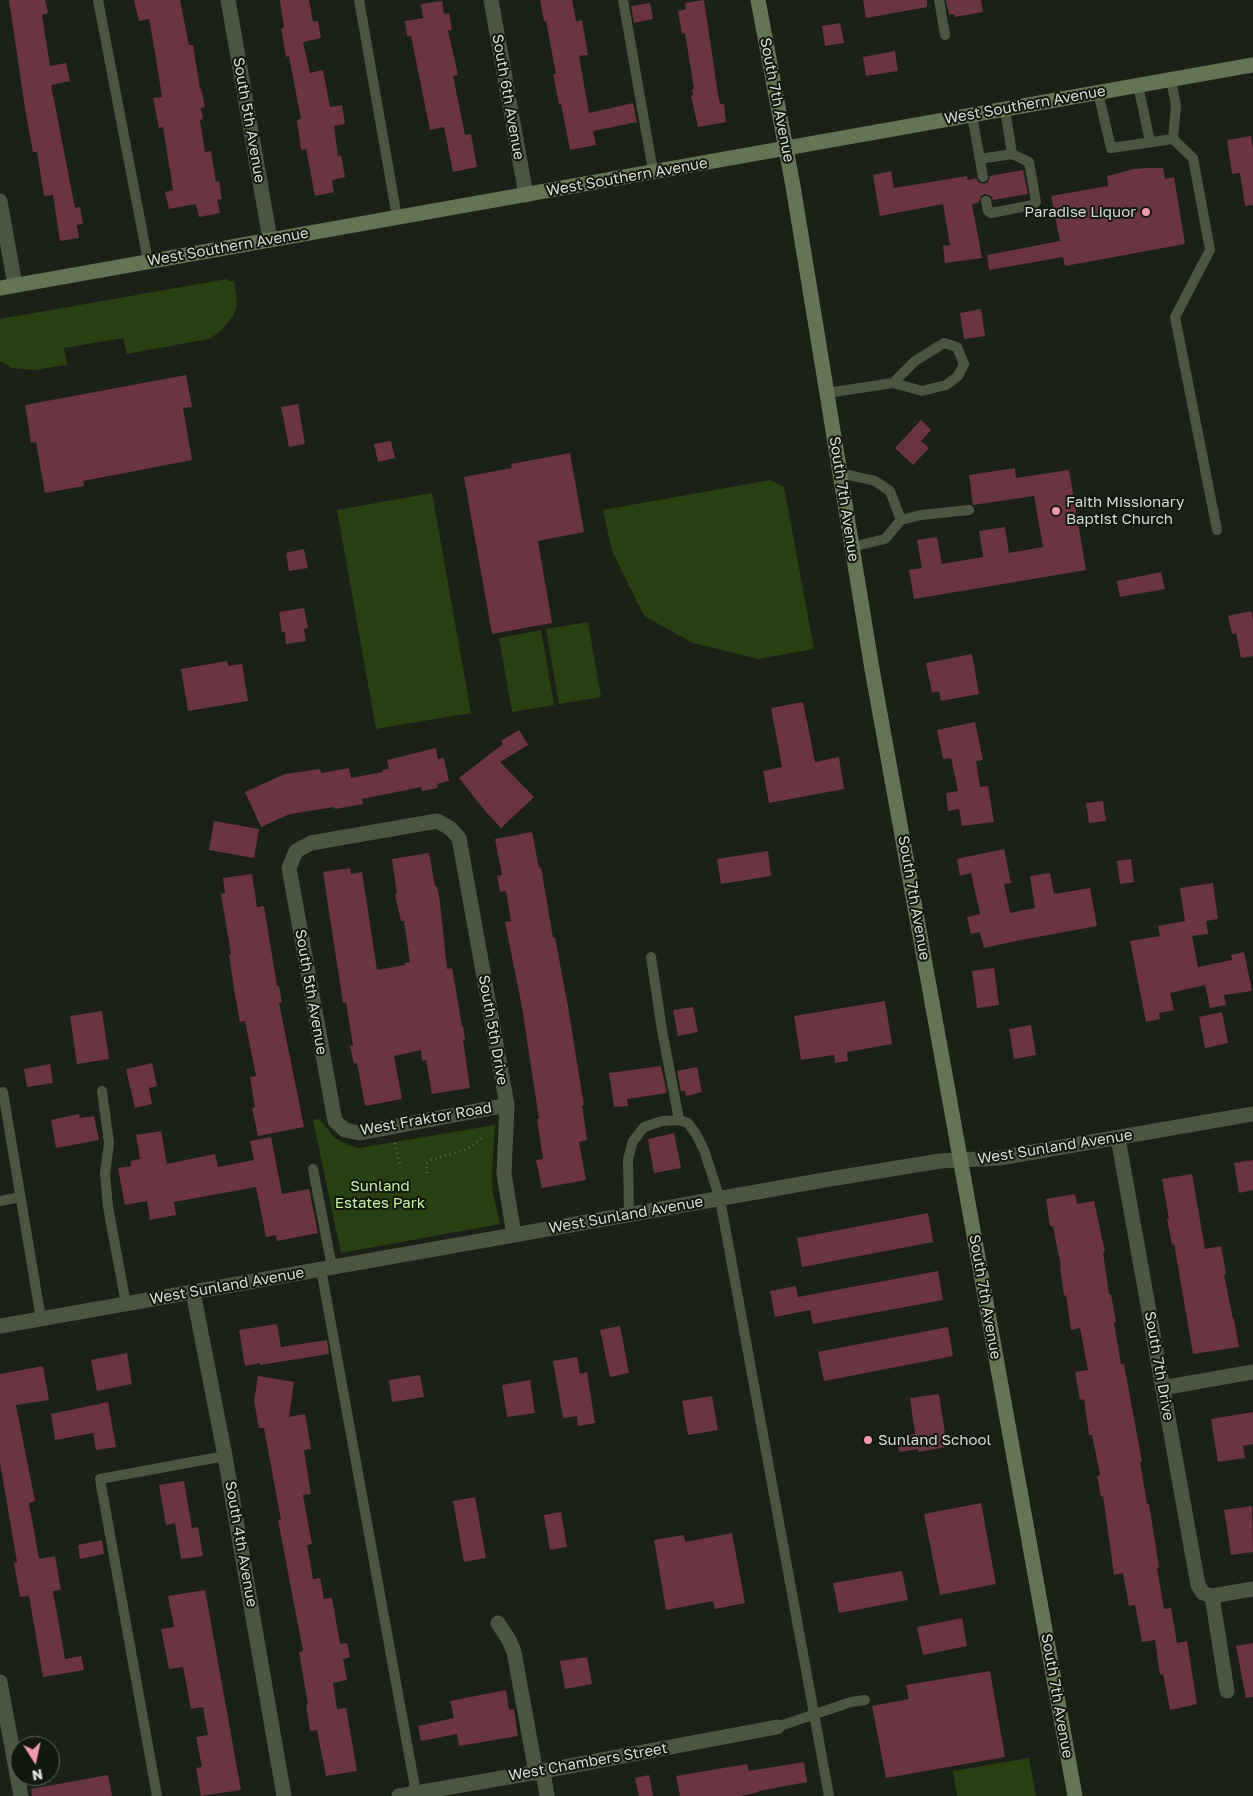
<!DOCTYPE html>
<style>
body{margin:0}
#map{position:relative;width:1253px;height:1796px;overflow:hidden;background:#1b2116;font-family:"Golos Text",sans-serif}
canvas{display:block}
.north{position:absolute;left:10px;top:1736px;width:50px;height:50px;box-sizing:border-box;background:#12180d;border:1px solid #61665d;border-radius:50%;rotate:170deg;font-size:14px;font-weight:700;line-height:20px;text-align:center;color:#d7dbd4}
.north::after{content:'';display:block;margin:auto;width:18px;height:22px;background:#f39aab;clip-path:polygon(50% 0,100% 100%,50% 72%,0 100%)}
</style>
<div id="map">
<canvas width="1253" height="1796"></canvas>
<div class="north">N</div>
</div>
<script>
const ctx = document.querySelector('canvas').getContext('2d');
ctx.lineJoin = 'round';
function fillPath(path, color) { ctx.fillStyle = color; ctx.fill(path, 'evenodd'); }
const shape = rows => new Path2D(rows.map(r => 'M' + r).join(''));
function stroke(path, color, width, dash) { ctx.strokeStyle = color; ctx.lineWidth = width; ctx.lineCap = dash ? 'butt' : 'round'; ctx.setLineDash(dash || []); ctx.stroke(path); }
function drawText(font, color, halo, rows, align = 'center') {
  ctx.font = font + ' "Golos Text",sans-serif'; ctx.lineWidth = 4; ctx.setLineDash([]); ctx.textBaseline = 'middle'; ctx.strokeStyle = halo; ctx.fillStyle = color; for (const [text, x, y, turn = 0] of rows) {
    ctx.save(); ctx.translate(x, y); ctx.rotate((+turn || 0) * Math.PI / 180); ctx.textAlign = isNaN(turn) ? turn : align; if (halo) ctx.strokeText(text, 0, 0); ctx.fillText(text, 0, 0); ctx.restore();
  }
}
fillPath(shape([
 [227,279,229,281,234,281,237,303,236,309,233,316,220,332,208,339,127,354,123,338,64,348,67,365,34,370,12,368,0,361,0,319],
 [770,480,784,487,814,649,758,659,693,643,644,616,612,551,603,510],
 [432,493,471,713,376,729,337,510],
 [588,622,601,697,559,704,546,629],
 [541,630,554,705,512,712,499,638],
 [319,1119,335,1138,348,1145,359,1148,495,1125,492,1176,493,1194,500,1224,341,1253,313,1120],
 [1029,1758,1036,1796,957,1796,953,1771]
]), '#294013');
fillPath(shape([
 [9,0,45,0,48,13,42,15,50,66,66,63,70,81,51,85,75,208,80,207,83,224,77,225,79,238,60,241,53,195,44,196,37,152,33,152,26,115],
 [134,0,180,0,189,45,193,45,200,89,201,88,205,107,201,108,203,119,200,120,205,152,211,151,216,182,219,181,222,199,217,200,220,213,199,217,196,204,169,209,165,192,173,190,163,127,159,128,153,98,162,97,155,52,149,19,139,21],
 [280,0,309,0,313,22,318,21,321,38,303,42,310,73,323,70,330,107,342,105,345,124,334,126,338,156,341,155,345,177,332,180,334,192,315,196,306,149,301,150,297,120,301,119,289,56,286,57,281,28,284,28],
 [540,0,572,0,576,21,582,20,588,55,579,56,589,113,633,103,637,122,593,131,596,145,570,150,561,104,559,104,553,74,556,74,546,21,544,21],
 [704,0,718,94,720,104,724,104,726,122,698,127,691,96,693,95,692,90,694,89,685,33,682,34,678,11,686,9,685,3],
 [863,0,927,0,927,7,866,18],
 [946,0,981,0,983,12,955,17,954,14,949,15],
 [442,1,444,14,449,13,452,30,448,31,458,75,453,76,465,135,471,134,477,167,453,172,444,127,430,130,411,36,407,36,405,21,423,18,421,4],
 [650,3,653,19,634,23,631,6],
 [840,23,844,43,825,46,822,26],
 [895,51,898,71,866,76,863,57],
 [1251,136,1253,149,1253,205,1245,206,1240,173,1232,174,1227,140],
 [1149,168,1163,168,1165,179,1174,177,1185,244,1065,266,1063,257,989,270,987,255,1060,241,1051,196,1108,186,1107,176,1134,169],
 [1023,170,1028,194,993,200,991,196,985,194,981,196,979,202,972,204,982,258,945,263,943,246,950,245,943,204,880,216,873,175,891,171,894,188,967,176,968,180,976,178,978,182,984,184,988,182,990,176],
 [981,309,985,336,964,339,960,313],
 [186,375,192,407,183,408,192,460,83,481,84,486,45,493,36,442,31,443,25,405],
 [298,404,305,444,289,447,281,407],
 [921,420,931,430,921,441,929,448,913,465,895,448],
 [391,441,395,458,378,462,374,444],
 [570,453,584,532,538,541,552,623,492,634,464,477,512,468,511,464],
 [1015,468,1016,478,1069,470,1086,570,914,599,909,570,922,568,917,540,937,537,942,564,983,557,979,531,1005,527,1009,553,1043,547,1034,496,973,505,969,475],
 [304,549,308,568,289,571,286,553],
 [1161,572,1165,589,1120,597,1117,581],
 [304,608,308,628,304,629,306,641,286,644,285,632,282,632,279,612],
 [1251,611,1253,620,1253,656,1241,658,1236,633,1232,634,1228,616],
 [972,654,979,694,941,701,939,691,932,693,926,663],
 [227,661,228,666,242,664,248,701,188,711,181,669],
 [803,702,815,762,839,757,844,789,769,803,763,771,782,767,771,708],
 [975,722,983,760,976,761,980,787,988,786,994,822,962,826,959,809,948,811,946,793,958,791,951,758,943,759,937,730],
 [519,730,528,745,500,762,534,797,501,828,486,812,459,778,503,744,501,741],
 [436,748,438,759,444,758,449,781,437,784,438,788,422,791,421,787,362,799,363,804,335,809,334,807,290,814,261,827,245,792,285,774,320,769,321,773,349,768,351,778,383,772,382,770,389,769,387,760],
 [1103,801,1106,821,1089,823,1086,803],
 [214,821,259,829,254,858,209,850],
 [532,832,539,868,541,867,553,938,555,937,568,1007,584,1105,582,1105,587,1140,579,1142,586,1180,542,1188,536,1160,543,1159,537,1119,539,1119,522,1007,505,922,511,921,506,891,500,892,497,876,502,875,495,839],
 [1004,849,1011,883,1004,884,1010,913,1035,908,1030,876,1050,873,1054,894,1090,888,1097,926,1016,941,984,948,980,932,971,934,967,917,980,914,971,873,960,876,957,859],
 [768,851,771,876,721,884,717,859],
 [429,853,435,886,437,886,440,902,447,969,452,968,462,1026,463,1026,465,1040,463,1040,470,1088,432,1094,426,1060,422,1061,421,1050,394,1056,402,1099,365,1106,357,1063,354,1064,350,1046,353,1046,346,1002,343,1003,323,872,350,868,351,874,362,872,377,970,405,965,405,963,410,962,404,921,401,921,395,894,397,894,392,859],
 [1131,859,1134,882,1120,884,1117,861],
 [252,874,257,907,264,906,277,986,279,986,282,1003,279,1003,304,1127,258,1136,252,1108,255,1107,250,1077,256,1076,245,1021,240,1022,235,995,229,955,231,954,221,894,225,893,223,878],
 [1213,883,1218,919,1206,921,1208,934,1192,936,1198,967,1232,960,1231,955,1244,952,1252,991,1224,995,1226,1005,1210,1008,1205,985,1170,993,1174,1010,1159,1013,1160,1019,1146,1022,1130,941,1160,936,1158,926,1185,921,1180,888],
 [994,968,999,1005,977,1008,972,971],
 [885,1001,892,1044,847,1052,848,1061,835,1063,834,1055,801,1060,794,1016],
 [693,1007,698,1032,678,1036,673,1010],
 [102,1011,109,1059,77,1064,70,1016],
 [1222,1012,1228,1043,1205,1048,1199,1017],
 [1031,1025,1036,1055,1014,1059,1009,1029],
 [152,1063,157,1086,149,1088,152,1104,135,1108,126,1069],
 [50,1064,53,1083,27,1087,24,1069],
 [661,1066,667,1093,627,1099,628,1106,614,1107,609,1073],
 [697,1067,702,1092,686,1096,685,1091,681,1091,677,1071],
 [79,1114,80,1118,94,1116,99,1140,56,1148,51,1120],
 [161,1131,167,1164,215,1154,218,1167,254,1160,250,1141,271,1137,282,1194,309,1189,318,1233,277,1241,276,1235,266,1237,256,1187,174,1202,176,1215,150,1220,147,1201,125,1205,118,1168,131,1166,130,1161,140,1159,136,1135],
 [674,1133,681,1168,654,1173,648,1139],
 [1253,1160,1253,1190,1239,1193,1234,1163],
 [1192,1174,1205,1249,1221,1246,1226,1274,1224,1275,1233,1319,1234,1319,1239,1347,1193,1354,1174,1244,1172,1245,1167,1219,1169,1219,1162,1179],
 [1075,1194,1077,1204,1094,1201,1105,1252,1103,1252,1109,1294,1111,1294,1116,1322,1114,1323,1121,1364,1124,1364,1142,1462,1140,1462,1147,1504,1149,1504,1159,1567,1157,1568,1164,1609,1171,1608,1177,1643,1187,1641,1197,1704,1170,1710,1163,1674,1160,1675,1155,1640,1142,1642,1135,1605,1129,1606,1123,1573,1114,1575,1103,1496,1101,1497,1097,1476,1100,1475,1092,1435,1089,1435,1084,1399,1080,1400,1075,1372,1088,1370,1080,1328,1071,1330,1066,1295,1064,1296,1060,1267,1061,1267,1053,1226,1050,1226,1046,1199],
 [928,1213,933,1242,802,1267,797,1238],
 [938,1271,943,1300,813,1324,810,1310,775,1317,770,1291,796,1286,798,1297],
 [277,1324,281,1347,327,1340,329,1354,260,1365,260,1363,245,1366,239,1330],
 [620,1326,629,1373,610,1377,600,1330],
 [948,1327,953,1356,824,1381,818,1352],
 [127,1353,132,1384,97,1391,91,1360],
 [577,1357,580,1374,587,1372,595,1423,578,1426,577,1416,563,1418,553,1361],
 [43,1366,49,1400,16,1405,35,1501,29,1503,39,1559,55,1556,61,1590,53,1591,65,1659,81,1656,84,1670,43,1677,29,1596,20,1597,14,1563,17,1562,0,1463,0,1374],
 [420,1375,424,1397,392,1402,389,1380],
 [258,1376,294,1382,289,1417,305,1414,311,1449,304,1450,311,1494,303,1495,312,1544,307,1545,313,1579,320,1578,324,1599,332,1598,340,1644,347,1643,350,1657,343,1659,347,1680,333,1683,337,1709,346,1708,357,1771,326,1776,317,1730,310,1731,306,1705,308,1704,299,1652,303,1651,278,1520,281,1520,264,1428,259,1428,254,1401],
 [530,1380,535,1413,507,1417,502,1385],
 [939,1394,947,1447,918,1452,918,1449,899,1452,897,1437,915,1434,910,1398],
 [712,1396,718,1430,688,1435,682,1401],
 [108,1402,116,1447,96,1450,93,1433,55,1440,51,1414],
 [1253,1412,1253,1444,1243,1446,1245,1458,1218,1462,1211,1419],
 [184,1481,192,1528,198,1527,203,1556,181,1559,175,1523,166,1525,159,1485],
 [475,1497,486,1558,464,1562,453,1501],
 [981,1503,996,1584,940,1595,924,1514],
 [1252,1506,1253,1552,1231,1555,1224,1510],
 [561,1512,567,1547,550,1550,544,1515],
 [732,1533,745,1603,715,1609,713,1601,666,1610,654,1540,684,1535,685,1542],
 [102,1540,104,1554,80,1559,78,1545],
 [902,1571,908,1600,839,1613,833,1583],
 [205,1590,241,1790,201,1796,196,1768,202,1767,196,1737,208,1735,203,1707,191,1709,183,1667,169,1669,161,1629,174,1627,168,1596],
 [962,1618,967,1646,923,1655,917,1627],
 [1253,1643,1253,1697,1246,1698,1236,1646],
 [587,1657,592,1684,565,1689,560,1661],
 [990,1671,1005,1757,886,1778,872,1706,909,1699,906,1685],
 [506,1690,509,1710,514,1709,518,1736,459,1746,457,1734,421,1741,418,1726,454,1718,450,1701],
 [804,1762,807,1782,759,1791,759,1792,741,1796,680,1796,676,1776,747,1764,749,1771],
 [108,1775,112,1796,32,1796,31,1789],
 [649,1775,653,1796,639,1796,635,1778]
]), '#6b3441');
stroke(shape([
 [395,1143,400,1168],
 [427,1173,426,1164,431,1160,464,1150,471,1147,484,1136]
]), '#5e635a', 3, [1, 4]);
stroke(shape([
 [98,0,148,261],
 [359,0,397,217],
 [623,0,653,171],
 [939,0,945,35],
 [1171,79,1176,106,1173,139,1193,158,1210,250,1175,317,1217,530],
 [1138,85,1150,142],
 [1098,92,1111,148,1173,139],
 [972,115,983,177],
 [980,159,1012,154],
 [986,201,988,211,991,213,1033,205,1036,202,1029,162,1012,154,1005,109],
 [827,393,893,383,915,361,944,343,957,347,964,364,958,376,946,385,922,391,893,383],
 [840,473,875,481,890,491,901,520],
 [852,547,885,539,901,520,921,515,969,510],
 [651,957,662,1030,679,1120],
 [102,1091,109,1143,105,1174,108,1207,126,1304],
 [3,1092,41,1319],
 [313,1169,332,1267],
 [0,1201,20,1197],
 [629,1215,628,1159,633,1141,644,1127,662,1121,679,1120,688,1123,696,1134,704,1150,720,1199,829,1796],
 [321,1269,416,1793],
 [777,1727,851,1702,865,1700],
 [157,1796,100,1479,225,1456]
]), '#4b5642', 10);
stroke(shape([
 [228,0,270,239],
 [491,0,526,195],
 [0,201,15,285],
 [507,1105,360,1133,345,1130,335,1121,289,868,296,851,311,843,437,821,450,828,459,838,507,1105,504,1174,514,1235],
 [1118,1138,1198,1585,1203,1593,1212,1596,1253,1589],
 [193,1292,225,1456,284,1796],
 [0,1326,824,1180,940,1161,999,1158,1253,1114],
 [1162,1388,1253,1372],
 [1212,1596,1227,1691],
 [498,1623,509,1640,514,1652,536,1773],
 [0,1682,21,1796],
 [543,1771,547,1796],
 [399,1796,543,1771,777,1727]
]), '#4b5642', 15);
stroke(shape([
 [758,0,793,186,872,669,1075,1796],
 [0,288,1253,65]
]), '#637555', 15);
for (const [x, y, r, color] of [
 [1146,212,5,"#f39aab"],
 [1056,511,5,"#f39aab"],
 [868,1440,5,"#f39aab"]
]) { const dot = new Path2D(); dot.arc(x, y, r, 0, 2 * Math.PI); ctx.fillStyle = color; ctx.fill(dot); stroke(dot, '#12180d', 2); }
drawText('15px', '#d7dbd4', '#12180d', [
 ["South 6th Avenue",508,97,80],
 ["South 7th Avenue",777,100,79],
 ["West Southern Avenue",1025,105,-10],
 ["South 5th Avenue",249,120,80],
 ["West Southern Avenue",627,177,-10],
 ["West Southern Avenue",228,247,-10],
 ["South 7th Avenue",844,499,81],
 ["South 7th Avenue",914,898,80],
 ["South 5th Avenue",311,992,80],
 ["South 5th Drive",493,1030,80],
 ["West Fraktor Road",426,1119,-10],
 ["West Sunland Avenue",1055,1147,-9],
 ["West Sunland Avenue",626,1215,-10],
 ["West Sunland Avenue",227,1286,-10],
 ["South 7th Avenue",985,1297,80],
 ["South 7th Drive",1159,1366,80],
 ["South 4th Avenue",241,1544,80],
 ["South 7th Avenue",1057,1696,80],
 ["West Chambers Street",588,1762,-10]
]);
drawText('15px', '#d7dbd4', '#12180d', [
 ["Paradise Liquor",1136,212,"right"],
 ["Faith Missionary",1066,502],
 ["Baptist Church",1066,519],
 ["Sunland School",878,1440]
], 'left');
drawText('15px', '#c4efa3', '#12180d', [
 ["Sunland",380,1186],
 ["Estates Park",380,1203]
]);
</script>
